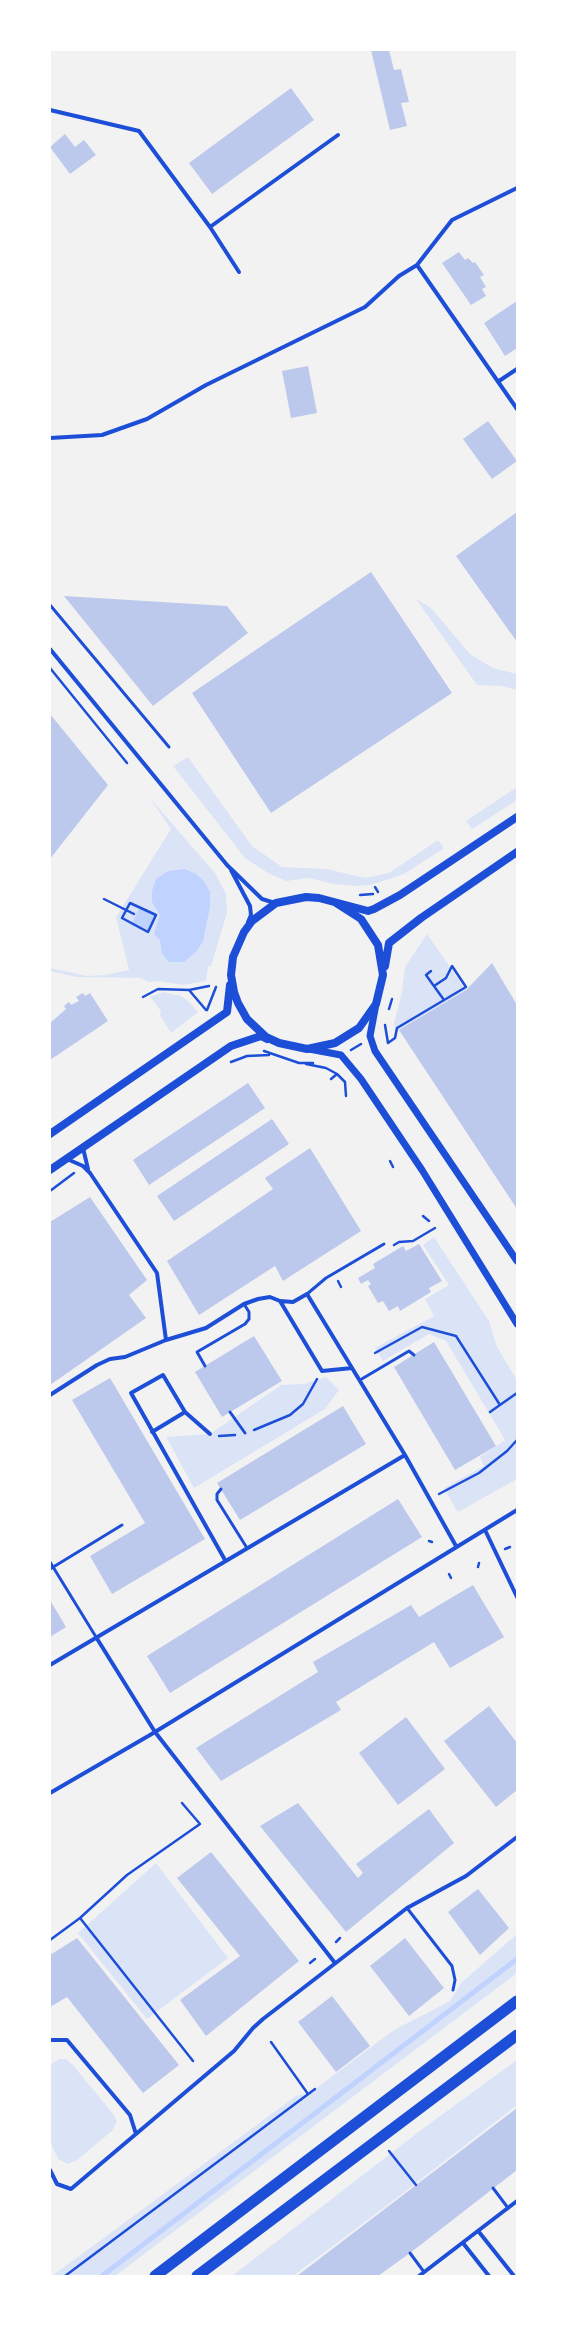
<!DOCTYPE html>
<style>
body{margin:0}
#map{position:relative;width:567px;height:2326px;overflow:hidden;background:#f2f2f2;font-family:Merriweather,serif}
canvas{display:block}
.frame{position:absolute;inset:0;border:51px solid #fff;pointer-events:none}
</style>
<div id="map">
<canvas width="567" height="2326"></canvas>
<div class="frame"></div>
</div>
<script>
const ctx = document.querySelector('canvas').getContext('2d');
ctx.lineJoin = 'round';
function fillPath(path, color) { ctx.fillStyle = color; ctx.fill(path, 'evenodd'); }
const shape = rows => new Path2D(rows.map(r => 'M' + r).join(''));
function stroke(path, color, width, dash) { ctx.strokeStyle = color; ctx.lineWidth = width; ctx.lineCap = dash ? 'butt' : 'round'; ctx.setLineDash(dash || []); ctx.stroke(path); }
fillPath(shape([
 [416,599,431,608,470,654,493,668,517,674,517,690,501,686,477,685],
 [188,757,252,846,282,867,327,869,365,878,389,873,438,840,444,848,404,874,371,885,358,886,333,884,309,878,286,881,268,873,245,858,173,766],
 [517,787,517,800,472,829,466,821],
 [149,797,215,873,226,894,227,913,211,966,208,966,206,981,183,985,159,981,149,982,140,978,76,977,50,971,50,968,87,976,105,975,129,970,116,917,171,829],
 [427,934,466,990,396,1032,394,1023,402,992,405,967],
 [163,992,181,996,187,1000,198,1012,171,1033,160,1015,161,1011,150,997],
 [434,1237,489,1321,497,1347,517,1380,517,1479,460,1511,457,1511,444,1488,484,1466,480,1457,505,1440,446,1341,429,1334,383,1361,375,1348,434,1316,425,1299,449,1285,423,1245],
 [326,1377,339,1390,325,1409,194,1488,166,1437,210,1434,281,1385,304,1384],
 [156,1863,228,1958,147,2019,78,1933],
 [517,1934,517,1973,115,2276,52,2276,296,2096,310,2093,394,2030,450,2001,461,1983],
 [59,2059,66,2059,73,2065,114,2115,117,2122,112,2131,77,2160,68,2164,58,2159,50,2141,50,2065],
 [517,2060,517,2105,402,2194,293,2276,232,2276,425,2127]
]), '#dbe4f7');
fillPath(shape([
 [185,869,196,874,204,881,210,892,210,907,203,941,196,952,184,962,169,962,162,954,160,940,154,934,160,915,152,902,152,891,156,879,168,871],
 [140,907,156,915,148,933,131,925]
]), '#bfd3fe');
stroke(shape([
 [102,2276,517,1959]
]), '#bfd3fe', 5);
fillPath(shape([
 [371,50,389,50,394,70,401,69,409,102,401,103,407,126,390,130],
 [291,88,314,120,212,194,189,163],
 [65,134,75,147,84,140,96,155,70,174,50,147],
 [459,252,465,260,468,258,473,263,475,262,484,275,480,277,486,287,482,289,486,296,471,305,442,263],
 [517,301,517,348,505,356,484,323],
 [308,366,317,413,291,418,282,371],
 [488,421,517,461,492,479,463,439],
 [517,512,517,642,456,556],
 [371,572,452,693,271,813,192,693],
 [64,596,227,606,248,633,153,706],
 [50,714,108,785,50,859],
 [492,963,517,1005,517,1209,399,1030,466,990],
 [83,993,85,996,90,993,108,1021,50,1060,50,1023,66,1009,64,1006,69,1002,71,1005,79,1001,76,997],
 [248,1083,265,1108,149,1185,133,1160],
 [272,1119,289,1144,174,1221,157,1196],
 [310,1148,361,1231,283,1281,275,1266,199,1315,167,1261,273,1189,265,1178],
 [90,1197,147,1280,129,1295,146,1318,50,1385,50,1222],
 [419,1244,442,1281,429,1288,431,1292,400,1311,398,1306,389,1311,383,1301,378,1303,368,1286,371,1284,368,1280,361,1284,358,1278,375,1268,373,1264,403,1246,406,1251],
 [254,1336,282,1381,222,1417,195,1372],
 [434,1342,496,1446,455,1470,394,1367],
 [110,1378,205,1539,112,1594,90,1556,145,1523,72,1400],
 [343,1406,366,1444,240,1520,217,1483],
 [398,1499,422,1537,170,1693,147,1656],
 [473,1585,504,1637,450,1668,434,1642,336,1702,341,1710,221,1781,196,1748,318,1672,313,1662,411,1605,419,1617],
 [50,1600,66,1627,50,1637],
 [489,1706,517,1743,517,1790,496,1807,444,1741],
 [406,1717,445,1769,398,1805,359,1753],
 [298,1803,358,1878,363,1873,356,1864,429,1809,454,1843,346,1932,260,1826],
 [211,1852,299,1961,206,2036,180,2000,240,1956,177,1878],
 [478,1889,509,1928,480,1955,448,1912],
 [77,1938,179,2065,143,2093,67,1997,50,2007,50,1955],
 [405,1938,444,1988,409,2016,370,1966],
 [332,1996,370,2046,336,2072,298,2022],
 [517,2108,517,2170,410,2253,378,2276,297,2276]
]), '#bdc9ec');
stroke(shape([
 [50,668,127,763],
 [375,887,378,892],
 [360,895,373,894],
 [104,899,134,914],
 [130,903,156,915,148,932,122,918,130,903],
 [431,971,426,975,444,1000],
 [189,990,209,986],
 [143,997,158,989,189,990,206,1010],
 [389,1009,392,999],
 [207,1010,216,987],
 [385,1025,388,1043,395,1038,397,1028,466,987,452,966,446,978,434,986],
 [351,1050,361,1044],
 [264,1051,299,1063,313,1063],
 [231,1062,247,1056,269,1055],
 [306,1064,326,1068,337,1074,345,1082,346,1096],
 [331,1079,337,1074],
 [390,1161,393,1167],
 [50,1191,74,1173],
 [423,1216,429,1221],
 [394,1245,399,1242,413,1241,435,1228],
 [338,1281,341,1287],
 [375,1353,422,1327,456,1336,500,1405],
 [490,1412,517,1393],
 [254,1430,290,1415,303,1404,317,1379],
 [219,1436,235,1435],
 [439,1494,479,1473,507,1451,517,1440],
 [429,1541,432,1542],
 [505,1549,510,1547],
 [478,1567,479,1563],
 [449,1574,451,1578],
 [80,1918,193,2061],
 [50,1940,80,1918,127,1875,200,1824,182,1803],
 [336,1942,340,1938],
 [310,1963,315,1959],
 [271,2042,308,2094],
 [389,2151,416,2185],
 [65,2276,315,2089]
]), '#1d4ed8', 2.5);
stroke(shape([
 [50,605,169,747],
 [307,1294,326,1278,384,1244],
 [205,1366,197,1352,245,1324,249,1319,249,1312,244,1304],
 [360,1380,409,1351,414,1355],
 [230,1412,245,1433],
 [221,1489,217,1494,217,1500,247,1548],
 [50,1562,96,1637],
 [50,1569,122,1525],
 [407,1908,452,1966,455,1980,453,1990],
 [493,2188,508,2208],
 [410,2253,424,2272]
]), '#1d4ed8', 3);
stroke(shape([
 [50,110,139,131,210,227,239,272],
 [210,227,338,135],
 [417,265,517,409],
 [499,381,517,369],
 [50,438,102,435,147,419,206,385,365,307,399,276,417,265,452,220,517,188],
 [50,649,227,865,262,899,275,903],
 [231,870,250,906,251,915,248,922],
 [83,1148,88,1169],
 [67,1159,83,1166,90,1173,157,1273,166,1340],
 [280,1301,322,1371,352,1368],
 [50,1395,97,1365,110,1359,125,1357,166,1340,206,1328,244,1304,258,1299,270,1297,280,1301,293,1302,307,1294,405,1455,456,1546],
 [152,1432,185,1412],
 [210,1434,185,1412,163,1375,131,1393,225,1560],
 [485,1530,517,1597],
 [96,1637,155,1732,335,1963],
 [50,1665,405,1455],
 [50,1793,150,1735,517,1510],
 [50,2040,67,2040,130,2115,136,2134],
 [50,2170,57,2184,71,2189,234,2051,253,2028,263,2019,407,1908,466,1876,517,1837],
 [479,2232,514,2276],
 [463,2243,489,2276],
 [419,2276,517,2201]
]), '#1d4ed8', 4);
stroke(shape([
 [376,1004,370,1036,375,1051,517,1261],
 [309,1049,341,1055,361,1079,422,1170,517,1324]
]), '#1d4ed8', 7);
stroke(shape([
 [336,903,361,919,378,945,383,975,376,1004,359,1028,335,1043,307,1049,279,1043,266,1037,247,1019,238,1003,234,992,231,975,233,957,244,932,252,921,276,903,306,897,319,898,368,911,374,909,400,895,517,817],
 [385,966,389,943,421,918,517,852],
 [50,1134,227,1012,230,985],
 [50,1170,231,1046,261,1036,267,1039]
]), '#1d4ed8', 8);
stroke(shape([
 [155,2276,517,2001],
 [197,2276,517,2035]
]), '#1d4ed8', 11);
</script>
